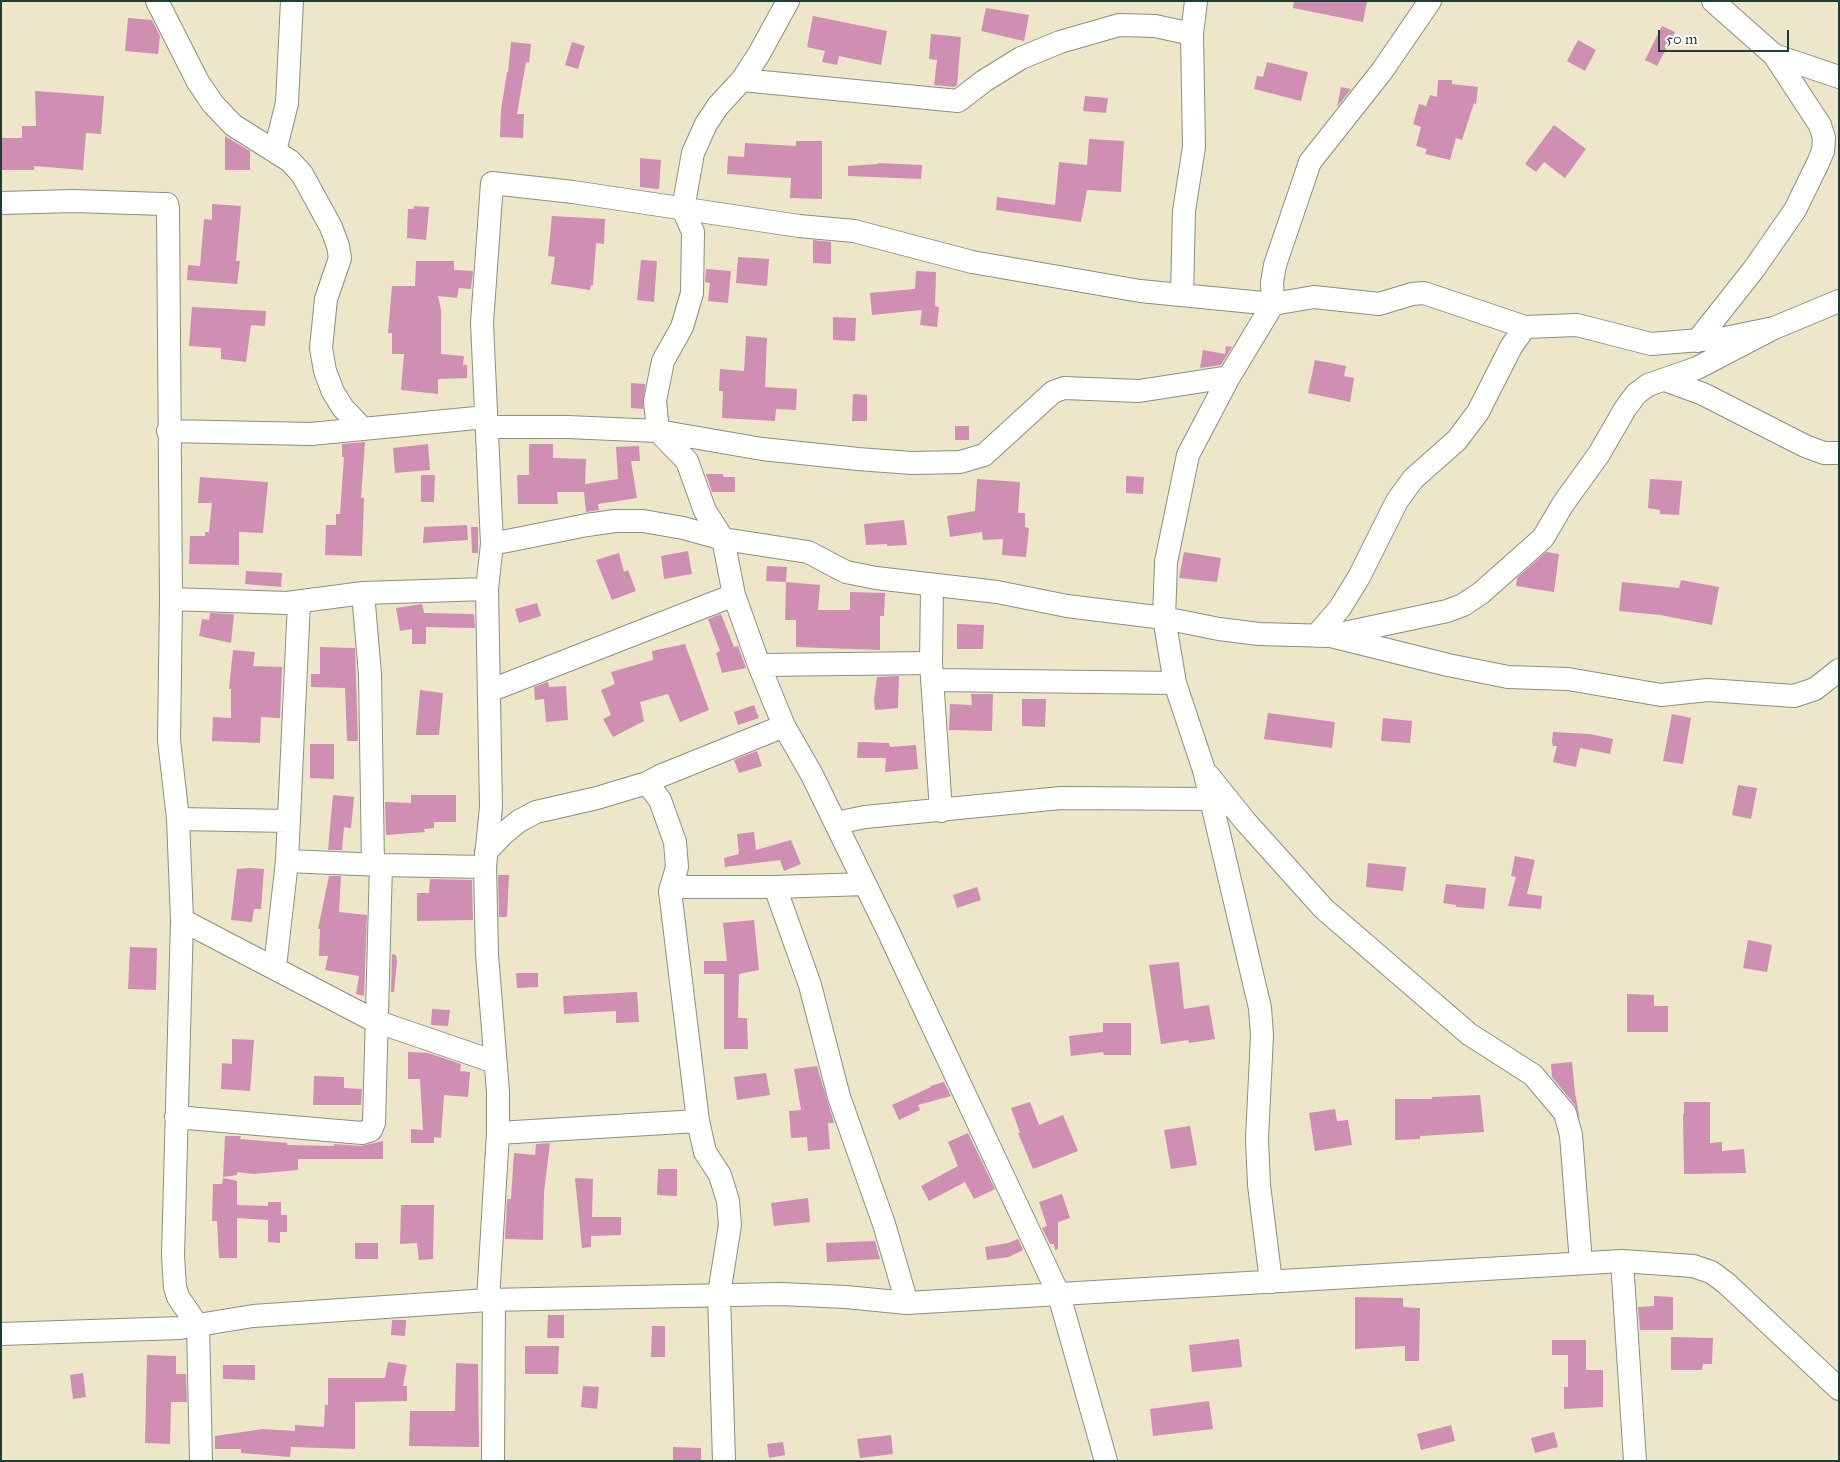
<!DOCTYPE html>
<style>
body{margin:0}
#map{position:relative;width:1840px;height:1462px;overflow:hidden;background:#eee6c9;font-family:"IM FELL Great Primer",serif}
canvas{display:block}
.frame{position:absolute;inset:0;border:2px solid #1f3d34;pointer-events:none}
.scale{position:absolute;left:1658px;top:30px;width:131px;height:22px;box-sizing:border-box;border:2px solid #1f3d34;border-top:0;padding-left:6px;font-size:15px;line-height:18px;white-space:nowrap;color:#1f3d34;-webkit-text-stroke:4px #fff;paint-order:stroke}
</style>
<div id="map">
<canvas width="1840" height="1462"></canvas>
<div class="frame"></div>
<div class="scale">50 m</div>
</div>
<script>
const ctx = document.querySelector('canvas').getContext('2d');
ctx.lineJoin = 'round';
function fillPath(path, color) { ctx.fillStyle = color; ctx.fill(path, 'evenodd'); }
const shape = rows => new Path2D(rows.map(r => 'M' + r).join(''));
function stroke(path, color, width, dash) { ctx.strokeStyle = color; ctx.lineWidth = width; ctx.lineCap = dash ? 'butt' : 'round'; ctx.setLineDash(dash || []); ctx.stroke(path); }
fillPath(shape([
 [1294,1,1367,1,1363,22,1293,8],
 [986,8,1029,15,1024,41,981,31],
 [813,16,887,31,881,65,839,56,837,65,822,62,825,51,807,47],
 [128,18,152,20,160,36,158,54,125,51],
 [1662,26,1675,32,1657,66,1645,60],
 [931,34,961,37,957,85,954,87,934,85,937,60,929,59],
 [1578,40,1596,50,1585,71,1567,61],
 [511,42,531,44,529,63,526,62,517,114,524,114,523,138,500,137,501,110,507,72,508,72],
 [572,42,585,46,578,69,565,65],
 [1267,62,1308,72,1301,101,1254,89,1257,76,1263,77],
 [1438,80,1452,80,1452,84,1478,87,1476,104,1474,103,1462,140,1456,138,1450,160,1425,154,1427,149,1416,146,1421,127,1413,124,1419,104,1426,106,1430,95,1437,97],
 [1341,87,1351,89,1337,107],
 [35,91,104,96,101,134,86,133,83,170,34,166,34,170,1,170,1,138,22,138,22,126,36,126],
 [1085,96,1108,98,1106,113,1083,111],
 [1554,125,1586,149,1565,178,1544,162,1536,172,1525,164],
 [225,136,250,151,250,170,225,170],
 [1089,139,1124,141,1121,192,1087,190,1081,222,996,210,997,197,1055,205,1059,162,1087,165],
 [796,141,822,141,822,199,790,198,791,178,727,174,728,156,744,157,745,143,796,146],
 [640,158,661,160,659,189,640,187],
 [878,163,922,165,921,179,848,176,848,166,878,164],
 [212,204,241,206,236,261,240,261,237,284,187,280,188,265,200,266,204,219,212,220],
 [414,206,429,207,426,240,407,238,408,209,414,209],
 [552,216,605,219,604,244,596,243,593,285,591,285,590,290,551,284,555,257,548,256],
 [813,240,831,242,831,264,813,263],
 [738,257,769,259,767,286,736,283],
 [641,260,657,261,654,302,637,300],
 [416,261,454,261,454,270,473,271,471,289,459,288,457,298,438,296,441,310,441,354,464,356,463,365,467,365,467,378,438,379,438,394,401,390,404,354,392,354,392,333,388,333,392,286,415,286],
 [706,269,731,271,728,303,708,301,710,283,705,282],
 [916,271,936,272,935,306,939,307,937,327,920,325,922,310,872,315,870,293,915,289],
 [192,307,266,311,265,326,251,325,246,362,221,359,221,348,189,346],
 [833,317,856,318,855,341,833,340],
 [746,336,767,338,765,387,797,389,796,410,776,409,775,421,722,418,723,391,719,391,720,369,744,371],
 [1226,346,1232,347,1221,365,1200,368,1203,350,1225,354],
 [1315,360,1346,366,1344,376,1354,378,1350,402,1308,393],
 [631,383,645,384,643,409,631,408],
 [853,394,867,395,867,421,852,421],
 [955,426,969,426,969,440,955,440],
 [365,442,361,498,364,498,362,556,325,555,326,525,336,525,336,514,340,514,344,457,342,457,342,444],
 [428,444,430,470,395,473,393,448],
 [529,444,553,444,553,458,586,459,585,484,618,479,616,447,639,446,640,461,631,461,637,498,598,504,599,510,586,512,584,492,557,492,558,504,518,504,517,475,529,475],
 [706,474,723,474,723,477,735,477,735,492,712,492],
 [421,475,435,475,434,502,421,502],
 [1126,476,1144,477,1143,494,1126,493],
 [200,477,268,482,263,533,239,532,239,565,189,564,190,536,205,536,205,532,209,532,212,503,198,503],
 [977,479,1020,482,1018,513,1025,513,1025,527,1029,528,1026,557,1002,555,1003,539,983,540,982,532,950,537,947,516,975,511],
 [1650,479,1682,481,1679,515,1660,514,1660,510,1648,508],
 [904,520,907,545,887,546,887,544,866,545,864,524],
 [467,525,468,540,423,543,424,527],
 [471,527,478,527,478,553,472,553],
 [688,551,692,574,664,579,661,556],
 [1184,552,1221,558,1217,582,1179,578],
 [1546,552,1559,554,1554,592,1516,586,1517,578],
 [619,553,624,572,628,570,636,591,612,600,596,560],
 [767,566,787,567,786,582,820,585,818,610,850,610,850,592,885,593,884,616,880,616,880,650,796,647,796,620,785,620,786,582,766,581],
 [246,571,282,573,281,587,245,584],
 [1681,580,1719,587,1712,625,1660,615,1619,611,1622,582,1679,588],
 [537,603,541,616,519,623,515,609],
 [422,604,424,613,474,614,475,628,426,627,426,644,412,644,412,629,400,631,396,608],
 [210,613,234,614,231,643,199,636,202,619,209,620],
 [721,614,734,647,738,646,746,668,722,673,716,653,720,651,708,619],
 [957,624,984,625,983,649,957,649],
 [685,644,709,710,680,722,668,694,640,702,644,721,613,737,603,719,611,715,601,690,615,684,611,672,653,660,652,651],
 [320,647,355,648,358,741,347,741,345,688,311,687,311,674,320,674],
 [233,650,255,652,253,666,282,667,280,718,261,717,260,743,212,741,213,717,231,718,231,689,229,689],
 [899,676,898,708,875,710,874,699,877,677],
 [548,682,549,687,566,686,568,720,546,722,544,699,535,700,534,687],
 [420,690,443,693,439,735,416,735],
 [971,694,993,694,992,731,949,730,950,704,972,705],
 [1022,699,1046,699,1045,727,1022,726],
 [754,705,759,718,738,725,734,712],
 [1268,713,1335,722,1332,748,1264,739],
 [1672,714,1691,718,1683,764,1663,761],
 [1383,718,1412,721,1410,743,1381,741],
 [1553,732,1590,734,1613,739,1610,754,1580,748,1576,767,1553,762,1557,746,1553,746,1552,742],
 [858,742,889,743,890,747,916,745,918,769,885,772,886,758,857,758],
 [310,744,334,744,334,779,310,778],
 [757,751,762,766,739,773,734,760],
 [1738,785,1757,788,1751,819,1732,815],
 [333,795,354,797,351,828,344,827,342,850,328,850],
 [411,795,456,795,456,822,434,822,434,828,424,829,425,832,386,835,385,802,411,803],
 [754,832,756,850,791,840,801,864,784,871,780,860,725,867,724,858,739,854,737,834],
 [1515,856,1535,860,1527,894,1542,896,1541,909,1508,906,1516,877,1511,876],
 [1368,863,1406,867,1403,891,1366,887],
 [250,868,264,869,261,909,254,909,252,922,231,920,237,869],
 [498,875,509,875,507,917,499,917],
 [329,876,341,876,339,912,367,915,364,996,356,994,359,976,325,970,328,956,319,956,320,929,318,929],
 [430,879,472,880,473,920,417,921,417,893,429,893],
 [1446,884,1486,888,1484,909,1456,907,1456,905,1443,903],
 [977,887,981,900,957,908,953,895],
 [754,920,759,970,739,974,738,1018,747,1018,748,1049,724,1049,724,974,704,974,704,961,727,961,723,923],
 [1748,940,1772,945,1767,972,1743,968],
 [130,947,157,948,156,990,128,989],
 [392,954,396,955,397,961,394,992,391,992],
 [1179,962,1184,1009,1209,1005,1215,1039,1189,1043,1188,1040,1161,1044,1149,965],
 [516,973,538,973,538,987,517,988],
 [637,992,639,1022,616,1023,616,1011,564,1014,563,996],
 [1627,994,1654,995,1654,1006,1668,1006,1668,1032,1627,1032],
 [432,1009,450,1010,448,1026,431,1025],
 [1103,1023,1131,1023,1131,1055,1104,1055,1103,1052,1071,1056,1069,1036,1103,1032],
 [232,1039,254,1040,250,1091,221,1089,222,1063,232,1064],
 [408,1052,428,1053,461,1064,460,1071,470,1072,468,1097,444,1095,441,1138,434,1137,434,1143,411,1143,411,1129,423,1130,420,1079,408,1079],
 [1572,1062,1575,1093,1580,1120,1575,1105,1552,1077,1551,1064],
 [817,1066,834,1123,828,1123,830,1149,808,1151,807,1137,791,1138,789,1111,801,1110,794,1069],
 [766,1073,770,1095,737,1100,734,1077],
 [314,1076,344,1077,344,1088,362,1089,361,1105,313,1105],
 [944,1082,951,1096,918,1105,920,1110,899,1120,892,1105,931,1087,930,1086],
 [1480,1095,1484,1132,1420,1136,1420,1139,1395,1140,1395,1099,1432,1099,1432,1097],
 [1030,1102,1039,1125,1063,1115,1078,1151,1033,1169,1018,1133,1020,1133,1011,1108],
 [1684,1102,1710,1102,1710,1143,1722,1142,1722,1151,1744,1149,1746,1173,1684,1174,1683,1114,1684,1114],
 [1335,1109,1337,1121,1348,1120,1352,1145,1315,1151,1309,1113],
 [1190,1126,1197,1165,1171,1169,1164,1130],
 [968,1133,995,1189,974,1199,965,1182,929,1201,921,1186,958,1166,948,1142],
 [225,1136,241,1136,240,1139,287,1143,287,1145,334,1146,334,1144,361,1146,383,1141,383,1159,298,1159,298,1170,253,1174,237,1172,237,1175,223,1177],
 [550,1143,544,1192,543,1240,505,1239,507,1199,511,1199,514,1153,535,1155,536,1144],
 [658,1169,677,1169,677,1196,657,1195],
 [223,1178,237,1181,237,1205,268,1206,268,1202,281,1202,281,1215,287,1215,287,1232,280,1232,280,1243,268,1242,268,1220,237,1218,237,1258,219,1258,217,1221,212,1221,213,1184,222,1184],
 [575,1178,593,1179,592,1217,621,1217,621,1235,591,1236,591,1247,582,1248],
 [1062,1194,1070,1218,1058,1222,1058,1249,1055,1250,1054,1244,1050,1244,1042,1228,1047,1226,1039,1202],
 [808,1198,810,1222,774,1226,771,1203],
 [401,1205,434,1205,433,1259,419,1260,417,1243,400,1244],
 [1018,1239,1023,1250,1009,1257,987,1260,985,1247,1008,1243],
 [875,1241,880,1259,827,1262,826,1243],
 [355,1243,378,1243,378,1259,355,1259],
 [1654,1296,1673,1297,1673,1330,1640,1330,1638,1307,1654,1306],
 [1355,1297,1403,1298,1403,1307,1420,1308,1419,1361,1405,1361,1405,1346,1355,1349],
 [548,1315,564,1315,564,1338,547,1338],
 [392,1320,406,1320,405,1336,391,1335],
 [652,1326,665,1326,665,1357,651,1357],
 [1671,1337,1713,1338,1712,1364,1703,1364,1702,1370,1671,1370],
 [1239,1339,1242,1367,1192,1372,1189,1345],
 [1552,1340,1586,1340,1586,1370,1603,1370,1603,1407,1564,1409,1564,1387,1568,1387,1568,1355,1552,1355],
 [525,1346,559,1346,558,1374,525,1374],
 [147,1355,176,1356,176,1374,186,1374,187,1402,171,1402,170,1444,145,1443],
 [388,1362,407,1365,403,1386,407,1386,407,1401,355,1402,355,1449,291,1447,290,1457,241,1453,241,1449,215,1449,215,1436,263,1429,295,1431,295,1425,324,1427,325,1405,328,1405,328,1378,385,1378],
 [456,1363,478,1364,479,1447,409,1446,410,1411,455,1411],
 [223,1365,255,1365,255,1380,223,1379],
 [83,1373,86,1397,73,1399,70,1375],
 [583,1386,599,1387,597,1409,581,1407],
 [1209,1401,1213,1429,1153,1436,1150,1409],
 [1451,1425,1455,1441,1421,1450,1417,1434],
 [1554,1432,1558,1447,1535,1453,1531,1438],
 [891,1435,893,1454,860,1458,857,1439],
 [783,1442,785,1455,769,1458,767,1444],
 [673,1447,701,1448,701,1461,673,1461]
]), '#ce8fb3');
const minor = shape([
 [157,1,198,82,213,104,233,125,290,161,302,174,331,227,338,246,340,258,326,299,321,348,325,371,333,392,343,408,363,429],
 [788,1,759,54,742,80,718,106,706,124,693,153,683,209,693,232,692,293,682,327,663,361,655,401,658,431,687,461,705,511,723,539,734,595,759,665,784,726,812,775,888,931,1059,1295,1106,1461],
 [1774,55,1839,77],
 [742,80,958,101,984,81,1021,58,1060,42,1119,25,1155,26,1192,34],
 [275,151,287,103,292,1],
 [1,203,74,201,162,204,167,204,168,208,171,599,169,740,178,819,182,920,173,1256,175,1287,178,1297,198,1326,201,1461],
 [1182,295,1184,211,1194,147,1192,34,1196,1],
 [1697,341,1754,269,1795,210,1818,163,1823,151,1824,138,1820,125,1774,55,1713,1],
 [1665,380,1703,394,1805,446,1824,453,1839,453],
 [487,427,568,427,658,431,762,449,858,459,912,463,960,462,984,455,1053,392,1064,388,1139,391,1229,377],
 [168,431,311,434,486,417],
 [492,544,587,525,615,521,643,521,683,528,723,539,808,552,846,572,876,578,997,592,1067,606,1164,618,1219,629,1259,634,1331,636,1448,665,1508,677,1568,679,1661,695,1708,690,1794,696,1815,689,1839,670],
 [932,586,931,663,941,811],
 [363,593,370,674,373,865],
 [171,599,287,603,363,593,487,589],
 [299,602,287,861,381,865,485,867],
 [1335,635,1447,611,1463,605,1481,593,1543,538,1563,504,1599,454,1625,409,1636,394,1648,385,1697,368,1774,328,1839,301],
 [1316,636,1340,608,1359,577,1397,501,1413,479,1457,440,1478,412,1511,347,1525,327],
 [759,665,931,663],
 [932,680,1175,683],
 [489,691,734,595],
 [1208,775,1245,821,1324,909,1469,1034,1533,1075,1565,1113,1571,1135,1581,1263],
 [178,819,289,821],
 [836,823,865,817,1061,798,1210,799],
 [486,852,503,834,519,821,536,812,597,798,647,783],
 [671,887,775,887,865,884],
 [775,887,810,985,839,1097,884,1224,907,1303],
 [182,920,375,1021,495,1062],
 [275,967,287,861],
 [176,1117,362,1133,371,1130,374,1123,381,865],
 [498,1133,698,1121],
 [1622,1261,1635,1461],
 [1271,1282,1259,1185,1257,1139,1262,1035,1260,1008,1204,770,1175,683,1164,618,1166,562,1188,455,1229,377,1273,304,1272,282,1275,265,1310,162,1382,71,1430,1],
 [488,1300,498,1133,498,1092,487,954,485,867,491,807,487,589,492,544,482,323,492,183,573,192,799,226,854,231,972,262,1140,291,1273,304,1314,297,1379,304,1412,294,1424,293,1525,327,1577,325,1651,344,1725,338,1774,328],
 [1,1334,180,1328,253,1316,488,1300,781,1294,846,1297,907,1303,1622,1261,1693,1266,1711,1272,1726,1283,1839,1389],
 [493,1461,494,1300],
 [724,1461,719,1294,730,1225,728,1201,720,1175,705,1152,698,1121,670,891,677,867,675,842,660,800,647,783,660,776,784,726]
]);
stroke(minor, '#86927e', 24);
stroke(minor, '#fff', 22);
</script>
